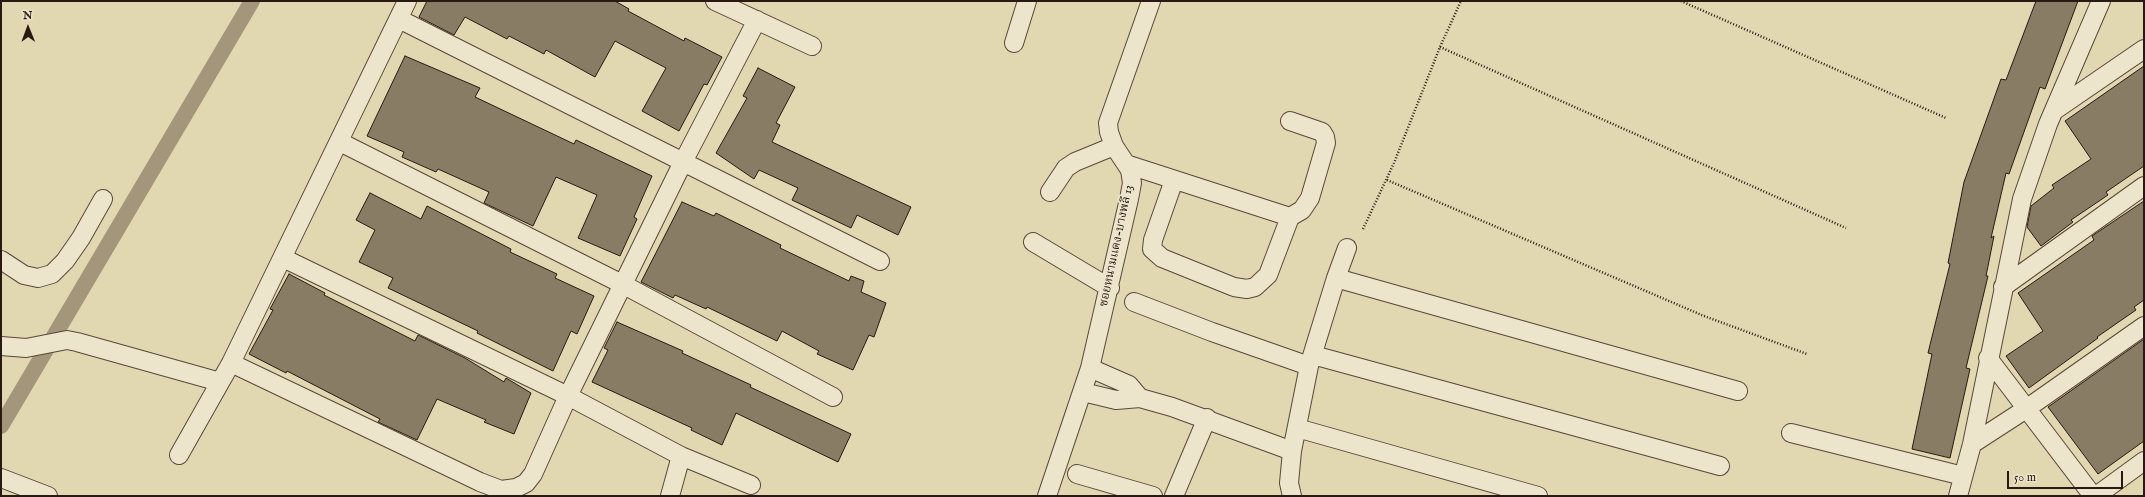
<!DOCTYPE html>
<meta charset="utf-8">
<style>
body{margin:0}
#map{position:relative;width:2145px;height:497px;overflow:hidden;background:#e1d7b0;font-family:"IM FELL English",serif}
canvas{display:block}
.frame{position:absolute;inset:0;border:2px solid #2a1912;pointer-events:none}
.north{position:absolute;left:8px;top:8px;width:40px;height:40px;-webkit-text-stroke:3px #ece5cc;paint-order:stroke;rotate:359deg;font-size:11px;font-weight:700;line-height:16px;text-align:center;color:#2a1912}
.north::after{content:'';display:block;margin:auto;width:14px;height:18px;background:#2a1912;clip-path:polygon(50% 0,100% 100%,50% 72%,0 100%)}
.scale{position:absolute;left:2007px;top:471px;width:116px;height:18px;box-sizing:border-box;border:2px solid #2a1912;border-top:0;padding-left:5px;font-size:12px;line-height:14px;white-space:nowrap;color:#2a1912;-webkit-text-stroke:3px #ece5cc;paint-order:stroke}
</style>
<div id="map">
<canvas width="2145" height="497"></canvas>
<div class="frame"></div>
<div class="north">N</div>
<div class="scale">50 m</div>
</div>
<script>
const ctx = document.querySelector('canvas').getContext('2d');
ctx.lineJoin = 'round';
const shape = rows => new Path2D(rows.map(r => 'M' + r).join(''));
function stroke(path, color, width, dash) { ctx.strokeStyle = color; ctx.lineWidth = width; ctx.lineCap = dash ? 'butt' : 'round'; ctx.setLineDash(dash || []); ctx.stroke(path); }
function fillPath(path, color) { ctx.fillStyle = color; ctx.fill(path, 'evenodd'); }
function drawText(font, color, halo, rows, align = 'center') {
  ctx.font = font + ' "IM FELL English","Noto Serif Thai",serif'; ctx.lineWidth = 4; ctx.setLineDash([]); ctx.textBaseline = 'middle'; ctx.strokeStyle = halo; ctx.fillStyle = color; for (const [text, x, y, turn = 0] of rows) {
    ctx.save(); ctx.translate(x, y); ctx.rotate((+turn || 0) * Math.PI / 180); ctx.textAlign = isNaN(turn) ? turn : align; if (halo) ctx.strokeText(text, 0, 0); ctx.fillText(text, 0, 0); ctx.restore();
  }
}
stroke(shape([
 [1,426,252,1]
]), '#a3967a', 16);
const building = shape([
 [427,1,615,1,629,9,628,11,684,41,685,38,722,57,707,85,704,84,679,131,642,111,666,68,615,41,595,77,546,50,544,54,509,36,507,39,465,17,454,35,419,17,427,1],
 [2036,1,2078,1,2045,89,2040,87,2009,174,2006,173,1991,238,1994,236,1986,276,1988,276,1966,368,1970,369,1950,458,1912,449,1932,354,1928,353,1950,264,1948,263,1964,182,2001,79,2006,80,2036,1],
 [405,56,480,88,475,97,574,144,576,140,652,176,634,217,637,219,620,256,578,238,597,195,556,177,533,226,484,203,489,192,438,169,436,172,402,157,404,152,367,136,405,56],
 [2144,66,2144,166,2106,192,2108,195,2071,220,2073,222,2041,246,2027,227,2031,206,2054,188,2052,185,2091,159,2065,121,2144,66],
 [758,68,795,87,776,123,780,125,772,142,911,207,898,235,857,215,851,228,792,200,798,188,759,170,754,179,716,153,747,98,743,96,758,68],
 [370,193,421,219,427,206,511,249,510,252,557,274,555,278,594,296,577,334,571,331,553,371,477,333,478,331,388,288,393,278,359,262,375,230,356,220,370,193],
 [2144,201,2144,300,2134,307,2136,310,2097,337,2098,338,2029,388,2006,356,2043,331,2018,293,2094,240,2092,236,2144,201],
 [682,202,714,216,716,213,781,245,780,248,849,281,851,276,864,281,861,292,886,303,874,337,869,335,853,370,817,354,819,351,782,331,777,341,707,307,706,309,675,295,673,298,641,282,682,202],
 [289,274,325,293,324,295,415,341,418,335,465,358,504,382,506,378,531,393,514,434,484,422,486,420,437,399,417,440,378,422,380,419,287,371,286,373,249,354,273,310,270,309,289,274],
 [617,322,683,351,682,353,751,385,750,387,851,434,838,462,736,413,722,445,691,430,692,428,592,382,608,350,604,348,617,322],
 [2144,339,2144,441,2098,474,2048,407,2144,339]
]);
fillPath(building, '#897c64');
stroke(building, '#2a1912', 1);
const minor = shape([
 [715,1,812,46],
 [399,19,880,261],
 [1014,43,1027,1],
 [2055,110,2144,49],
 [340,142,624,285,833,397],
 [1126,164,1290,217,1302,210,1310,198,1326,143,1325,137,1322,132,1290,121],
 [1174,180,1153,240,1152,249,1162,258,1234,287,1247,289,1255,287,1268,275,1290,217],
 [1050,192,1066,168,1075,162,1114,146],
 [1033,242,1110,288],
 [283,258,568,396,681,456,751,485],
 [1,260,24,275,38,278,52,274,65,261,81,238,103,199],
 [1336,278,1738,391],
 [2003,287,2144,186],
 [1134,302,1212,332,1309,366],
 [1,346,26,348,67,340,77,342,220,382],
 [1313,355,1720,466],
 [1988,358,2093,496],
 [231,363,480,482,501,490,516,488,526,483,533,474,568,396,683,162,757,20],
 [1090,368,1129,385,1140,398],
 [1083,392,1116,400,1140,398,1172,407,1292,451],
 [1297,428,1538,496],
 [1791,433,1963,476],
 [1972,444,2026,409,2144,326],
 [179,455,231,363,407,1],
 [1077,474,1153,496],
 [1,478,48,496],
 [670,496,681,456],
 [1047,496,1090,368,1129,199,1132,183,1130,170,1114,146,1109,132,1108,123,1151,1],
 [1174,496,1207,418],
 [1292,496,1289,483,1292,451,1309,366,1336,278,1347,248],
 [1958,496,1972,444,2022,199,2048,124,2101,1],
 [2096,496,2144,461]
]);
stroke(minor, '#58483a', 20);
stroke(shape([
 [1681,1,1946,118],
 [1440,47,1846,228],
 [1387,180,1704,316,1807,354],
 [1363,229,1394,163,1440,47,1461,1]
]), '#2a1912', 2.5, [1, 2]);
stroke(minor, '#ece5cc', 18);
drawText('12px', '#2a1912', '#ece5cc', [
 ["ซอยหนามแดง-บางพลี 13",1117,246,-78]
]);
</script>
